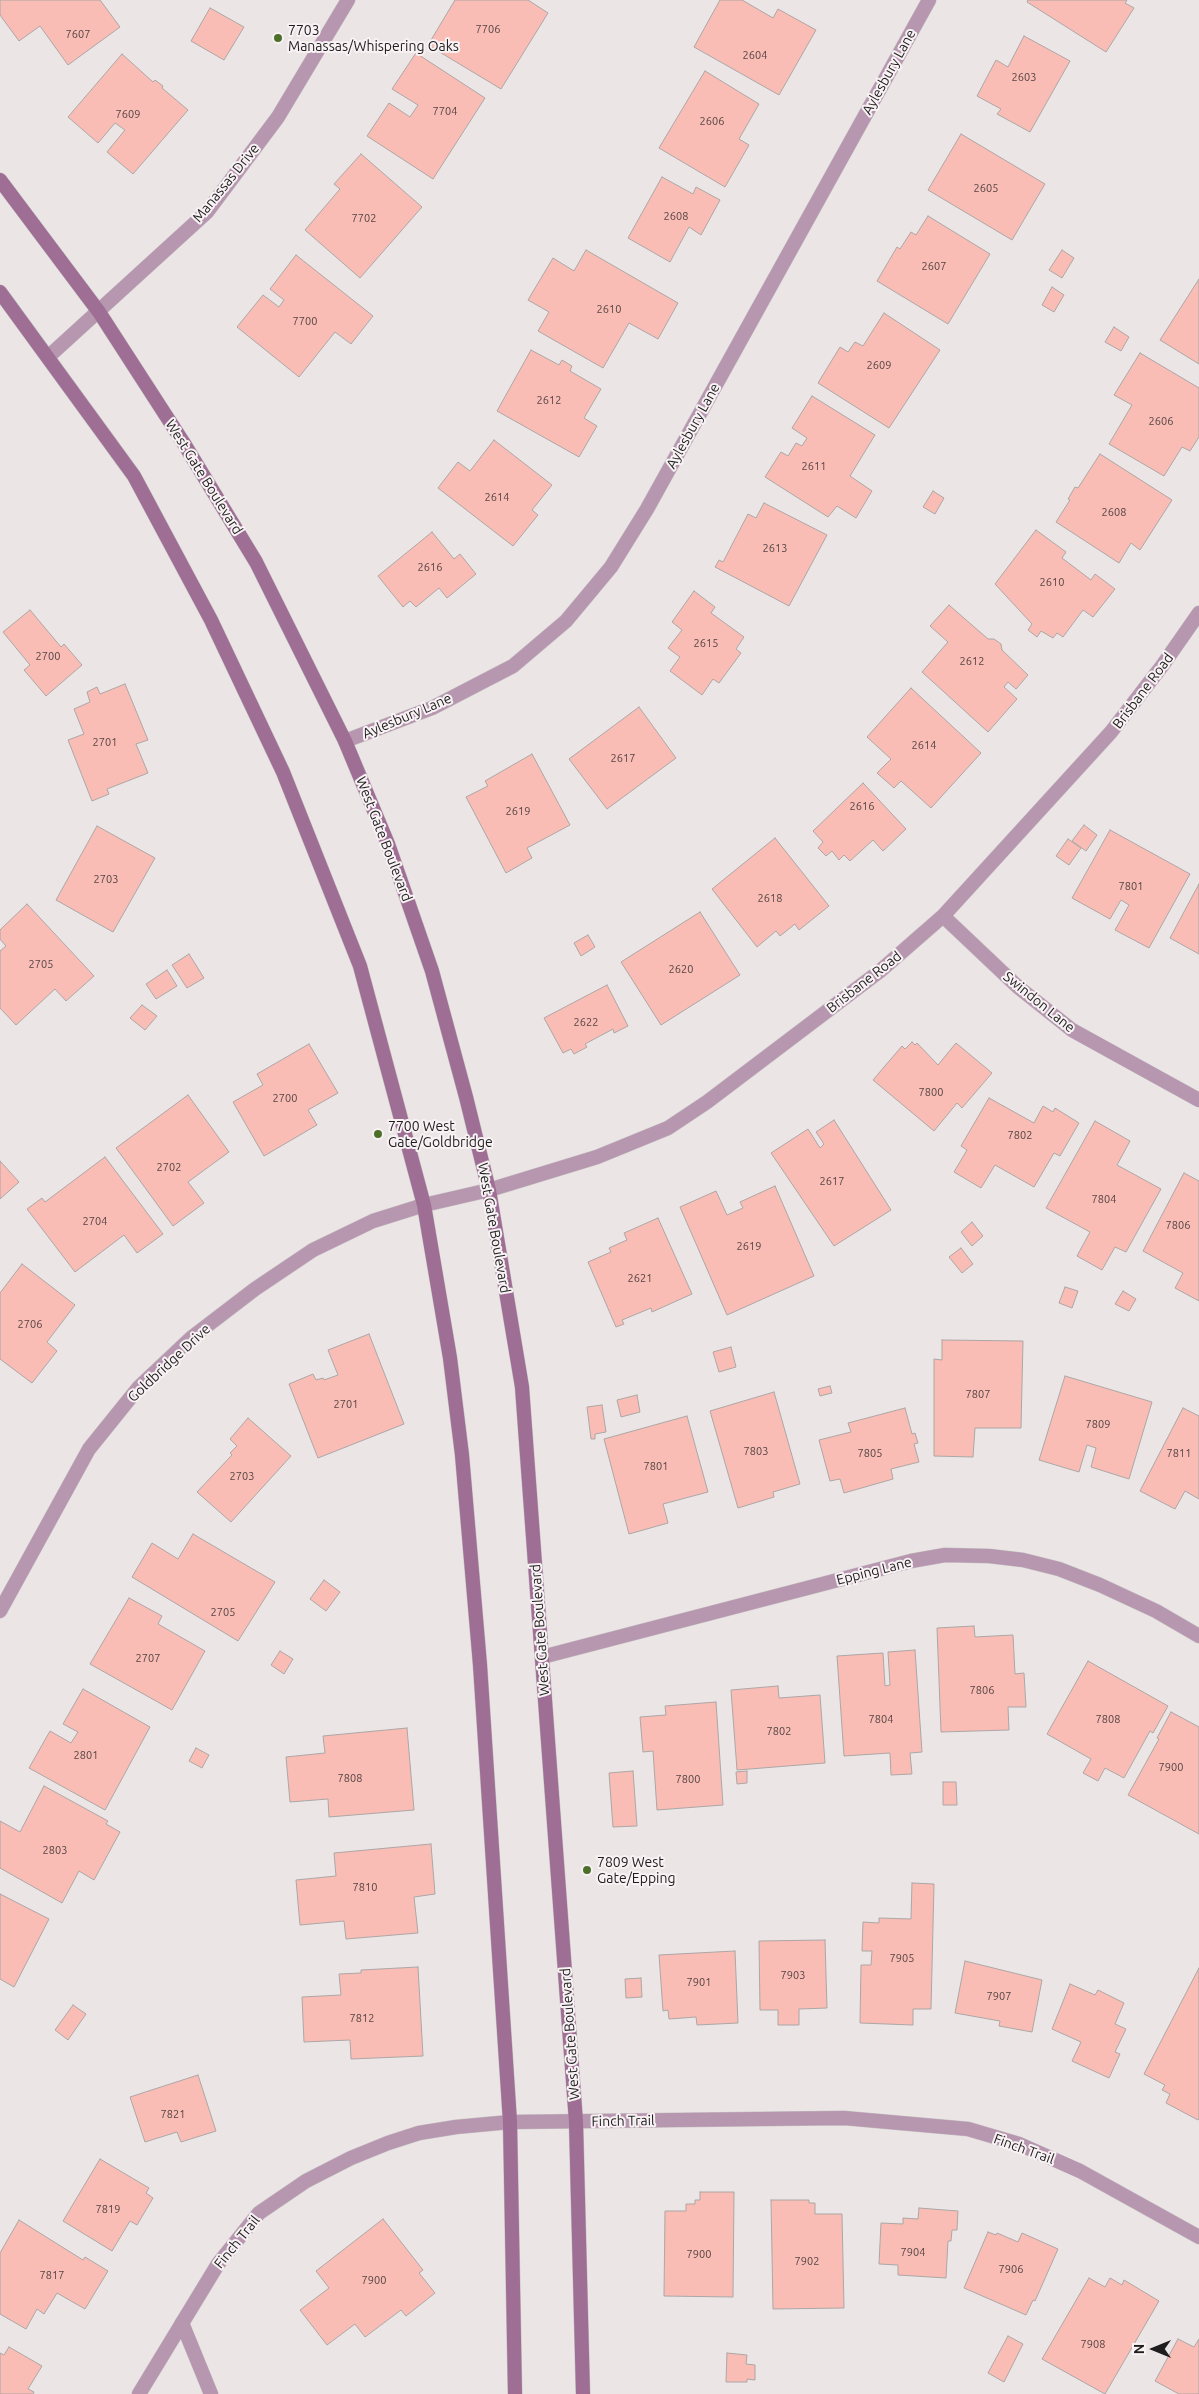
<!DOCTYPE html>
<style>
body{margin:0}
#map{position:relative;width:1199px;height:2394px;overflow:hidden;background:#ebe5e6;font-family:Ubuntu,sans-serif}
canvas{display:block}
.north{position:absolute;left:1129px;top:2324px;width:50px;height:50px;-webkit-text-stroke:4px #f8f2f4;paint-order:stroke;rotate:270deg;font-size:14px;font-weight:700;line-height:20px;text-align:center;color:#1f1d1e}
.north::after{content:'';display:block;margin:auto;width:18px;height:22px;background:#1f1d1e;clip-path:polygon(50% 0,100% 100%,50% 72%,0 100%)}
</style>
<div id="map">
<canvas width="1199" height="2394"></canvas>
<div class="north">N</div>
</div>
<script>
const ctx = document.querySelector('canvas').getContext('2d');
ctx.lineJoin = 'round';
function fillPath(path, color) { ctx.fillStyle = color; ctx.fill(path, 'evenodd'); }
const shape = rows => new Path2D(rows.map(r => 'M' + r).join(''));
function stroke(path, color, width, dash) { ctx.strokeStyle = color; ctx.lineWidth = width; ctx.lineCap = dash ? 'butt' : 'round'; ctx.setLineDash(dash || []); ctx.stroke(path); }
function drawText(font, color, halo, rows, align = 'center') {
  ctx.font = font + ' Ubuntu,sans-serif'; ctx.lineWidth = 4; ctx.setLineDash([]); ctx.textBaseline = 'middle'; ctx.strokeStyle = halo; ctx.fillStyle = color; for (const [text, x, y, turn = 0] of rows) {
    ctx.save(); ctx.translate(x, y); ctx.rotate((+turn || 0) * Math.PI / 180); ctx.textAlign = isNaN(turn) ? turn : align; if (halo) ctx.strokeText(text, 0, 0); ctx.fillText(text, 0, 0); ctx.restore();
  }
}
const building = shape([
 [0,0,100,0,120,27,68,65,40,26,19,41,0,15,0,0],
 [455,0,528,0,548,13,501,89,428,45,455,0],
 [720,0,742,0,773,18,778,9,816,30,779,95,694,47,720,0],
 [1028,0,1127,0,1125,3,1134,8,1106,52,1027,2,1028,0],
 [210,8,244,27,224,60,191,41,210,8],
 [1024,36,1070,61,1030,132,997,114,1001,109,977,96,996,60,1008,67,1024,36],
 [416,53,485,98,433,179,367,136,389,103,410,117,418,105,392,89,416,53],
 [122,54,153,82,155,80,163,86,162,88,188,110,133,174,107,152,125,130,115,123,98,143,68,117,122,54],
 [705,71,759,104,739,139,749,145,725,187,659,148,705,71],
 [961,134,1045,184,1012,240,928,190,961,134],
 [361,154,422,207,360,278,305,230,340,189,334,184,361,154],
 [662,177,693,194,696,187,720,200,701,235,689,227,670,262,628,238,662,177],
 [928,216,990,254,948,324,877,281,897,247,900,249,911,232,916,235,928,216],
 [586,250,678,303,658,339,629,323,603,368,538,331,549,312,528,300,553,258,574,271,586,250],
 [1062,250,1074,258,1062,278,1049,270,1062,250],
 [296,255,373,316,351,344,335,332,299,377,237,327,263,295,279,307,284,300,270,289,296,255],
 [1199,279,1199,364,1160,340,1199,279],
 [1052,287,1064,295,1054,312,1042,305,1052,287],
 [884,313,940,350,889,428,818,383,840,347,848,352,855,342,863,346,884,313],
 [1114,327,1129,337,1121,351,1105,342,1114,327],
 [531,350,559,365,562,360,572,366,570,371,601,389,584,418,597,426,579,457,497,411,531,350],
 [1140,353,1199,388,1199,437,1190,451,1182,447,1164,476,1109,444,1132,405,1114,395,1140,353],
 [812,396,875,435,850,476,872,491,856,518,837,506,828,517,765,477,781,452,788,456,796,443,802,446,807,438,792,428,812,396],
 [494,440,552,485,532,510,538,515,513,546,438,488,458,462,470,471,494,440],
 [1100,454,1172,500,1140,550,1131,543,1119,563,1056,522,1070,500,1068,499,1075,487,1078,488,1100,454],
 [933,491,944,498,935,514,923,507,933,491],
 [764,503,827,535,789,606,715,567,719,560,723,562,748,514,756,518,764,503],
 [1036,530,1066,552,1062,558,1091,580,1095,574,1115,589,1093,617,1083,610,1063,637,1057,633,1053,638,1041,631,1037,637,1028,630,1032,624,995,584,1036,530],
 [432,532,454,559,460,554,476,574,447,598,439,588,416,607,410,601,403,607,378,576,432,532],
 [694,591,715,607,711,613,744,637,736,649,741,653,719,683,713,679,702,695,670,671,680,657,668,648,682,630,672,622,694,591],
 [949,605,988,639,994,639,1001,644,1002,650,1028,675,1016,689,1008,682,1004,687,1017,699,988,732,922,672,948,642,930,626,949,605],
 [30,610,61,647,64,644,82,665,46,696,24,670,30,665,3,632,30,610],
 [125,684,148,740,136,744,148,773,107,789,109,794,92,801,68,740,84,734,74,709,90,702,87,692,97,687,100,694,125,684],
 [911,688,981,753,931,808,901,781,894,788,877,773,891,759,867,737,911,688],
 [639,707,676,758,607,809,569,759,639,707],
 [532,754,570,825,527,848,532,858,506,873,466,797,488,786,485,781,532,754],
 [863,783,906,829,883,851,873,840,850,861,844,855,839,860,832,851,826,856,818,848,823,842,813,831,863,783],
 [1084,825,1097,835,1086,851,1072,841,1084,825],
 [97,826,155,858,113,932,56,900,97,826],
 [1110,830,1190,874,1149,948,1115,930,1129,905,1121,900,1110,919,1072,898,1110,830],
 [775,838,829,906,799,930,795,924,780,936,776,931,757,947,712,889,775,838],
 [1068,839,1081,848,1069,865,1056,856,1068,839],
 [1199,884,1199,954,1170,938,1199,884],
 [27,904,94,976,66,1001,55,989,16,1025,0,1008,0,951,6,946,0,939,0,930,27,904],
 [700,912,740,975,661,1025,621,962,700,912],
 [588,935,595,947,581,956,574,943,588,935],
 [189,954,204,978,187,988,172,965,189,954],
 [167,970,177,986,156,999,146,984,167,970],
 [607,985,628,1026,614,1033,613,1029,585,1044,587,1047,574,1054,571,1049,563,1053,544,1018,607,985],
 [142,1005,157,1016,145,1030,130,1018,142,1005],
 [912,1042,915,1045,917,1043,938,1065,956,1043,992,1073,962,1108,957,1103,934,1131,873,1080,902,1046,905,1049,912,1042],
 [309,1044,338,1093,308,1110,317,1125,264,1156,233,1102,263,1085,257,1074,309,1044],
 [188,1095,229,1152,188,1182,204,1203,173,1226,116,1148,188,1095],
 [989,1098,1034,1123,1043,1106,1053,1112,1055,1108,1079,1123,1060,1156,1054,1153,1034,1187,995,1165,981,1188,954,1172,967,1150,961,1146,989,1098],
 [834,1120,891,1210,834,1246,771,1153,808,1129,820,1148,824,1144,816,1132,834,1120],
 [1095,1121,1130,1141,1117,1165,1161,1189,1126,1252,1115,1247,1102,1270,1077,1256,1090,1232,1046,1208,1095,1121],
 [105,1157,163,1234,137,1253,124,1235,75,1272,27,1209,42,1198,45,1202,105,1157],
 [0,1161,19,1182,0,1199,0,1161],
 [1184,1173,1199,1181,1199,1301,1175,1288,1183,1273,1143,1251,1184,1173],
 [775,1186,814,1276,727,1315,680,1207,716,1191,727,1215,743,1208,740,1202,775,1186],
 [658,1218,692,1294,652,1312,651,1308,622,1320,624,1324,616,1327,588,1262,611,1252,609,1248,627,1240,624,1233,658,1218],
 [972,1222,983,1236,972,1246,961,1232,972,1222],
 [961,1248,973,1264,962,1273,949,1257,961,1248],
 [22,1264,75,1305,47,1342,57,1351,32,1383,0,1359,0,1293,22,1264],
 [1065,1287,1078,1291,1072,1308,1059,1303,1065,1287],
 [1123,1291,1136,1299,1129,1311,1115,1304,1123,1291],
 [369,1334,404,1424,318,1458,289,1384,313,1374,316,1380,323,1378,324,1380,338,1375,328,1350,369,1334],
 [942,1340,1023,1341,1021,1428,975,1428,973,1457,934,1456,934,1359,942,1360,942,1340],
 [731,1347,736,1367,719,1372,713,1352,731,1347],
 [1065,1376,1152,1402,1129,1479,1091,1467,1096,1448,1087,1445,1079,1472,1039,1460,1065,1376],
 [830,1386,832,1393,820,1396,818,1389,830,1386],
 [774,1392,800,1484,773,1492,774,1497,738,1508,710,1411,774,1392],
 [637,1395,640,1412,621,1417,617,1400,637,1395],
 [602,1405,606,1432,595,1434,595,1439,591,1439,587,1407,602,1405],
 [905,1408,912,1434,915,1433,918,1443,914,1444,919,1462,891,1469,893,1479,844,1493,840,1479,830,1481,819,1440,851,1432,848,1423,905,1408],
 [1183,1408,1199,1416,1199,1499,1185,1491,1175,1509,1140,1491,1183,1408],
 [687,1416,708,1492,663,1504,668,1523,629,1534,604,1439,687,1416],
 [248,1418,291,1456,231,1522,197,1492,232,1455,230,1453,237,1446,230,1439,248,1418],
 [193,1534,275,1582,238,1641,132,1577,152,1543,178,1559,193,1534],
 [324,1580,340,1592,326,1611,310,1599,324,1580],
 [129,1598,162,1616,158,1624,205,1651,172,1710,90,1664,129,1598],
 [974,1626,975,1637,1013,1635,1015,1674,1024,1673,1026,1707,1008,1707,1009,1730,941,1732,937,1628,974,1626],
 [915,1650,922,1752,910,1753,912,1774,891,1775,890,1753,844,1756,837,1656,883,1653,885,1686,890,1685,888,1652,915,1650],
 [280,1651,293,1659,284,1674,271,1665,280,1651],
 [1088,1661,1168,1706,1153,1733,1150,1731,1124,1778,1105,1768,1098,1781,1083,1773,1091,1759,1047,1734,1088,1661],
 [778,1686,779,1698,820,1695,825,1763,737,1770,731,1690,778,1686],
 [83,1689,150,1727,105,1810,29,1768,50,1731,71,1743,78,1732,63,1724,83,1689],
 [716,1702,723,1805,657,1810,653,1751,643,1752,640,1717,666,1715,665,1706,716,1702],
 [1171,1712,1199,1727,1199,1834,1128,1795,1159,1739,1157,1738,1171,1712],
 [407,1728,414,1810,329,1817,328,1799,290,1802,286,1757,325,1753,323,1736,407,1728],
 [196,1748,209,1755,202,1768,189,1761,196,1748],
 [633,1771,637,1826,613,1827,609,1773,633,1771],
 [747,1771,747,1783,737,1784,736,1772,747,1771],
 [943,1782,956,1782,957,1805,943,1805,943,1782],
 [44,1786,108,1821,106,1824,120,1832,94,1880,79,1871,62,1903,0,1868,0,1821,20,1832,44,1786],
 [431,1844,435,1894,414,1897,418,1933,346,1939,344,1921,300,1925,296,1880,336,1876,334,1853,431,1844],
 [912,1883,934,1884,931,2009,913,2009,913,2025,860,2023,861,1965,871,1965,872,1951,862,1951,863,1922,879,1923,879,1918,911,1919,912,1883],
 [0,1894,49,1919,14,1987,0,1979,0,1894],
 [825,1940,827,2008,799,2009,799,2025,778,2025,778,2010,760,2010,759,1941,825,1940],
 [735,1951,738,2023,697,2025,696,2017,669,2019,668,2010,663,2011,659,1955,735,1951],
 [965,1961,1042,1980,1032,2032,999,2026,1000,2021,955,2013,965,1961],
 [418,1967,423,2056,351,2059,350,2040,304,2042,302,1997,341,1995,339,1974,361,1973,361,1970,418,1967],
 [1199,1968,1199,2118,1198,2120,1166,2103,1170,2094,1162,2090,1165,2085,1144,2074,1199,1968],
 [641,1978,642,1997,626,1998,625,1979,641,1978],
 [1070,1984,1095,1995,1098,1990,1124,2003,1115,2024,1126,2029,1115,2052,1120,2054,1109,2078,1072,2061,1081,2042,1052,2029,1070,1984],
 [73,2005,86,2014,68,2040,55,2030,73,2005],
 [198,2075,216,2131,181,2142,177,2132,145,2142,130,2097,198,2075],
 [100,2159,149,2188,146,2193,153,2198,137,2225,130,2221,112,2251,63,2221,100,2159],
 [700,2192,734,2192,733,2297,664,2296,665,2211,686,2211,686,2204,695,2204,695,2200,700,2200,700,2192],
 [771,2200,809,2200,809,2203,815,2203,815,2214,842,2214,844,2308,773,2309,771,2200],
 [919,2208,958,2211,957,2230,952,2230,951,2241,948,2241,946,2278,898,2275,898,2265,879,2264,881,2223,903,2224,903,2218,918,2219,919,2208],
 [383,2219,423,2270,419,2273,435,2293,406,2316,401,2310,365,2337,355,2324,327,2345,300,2310,329,2288,316,2271,383,2219],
 [19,2220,83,2260,85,2257,108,2271,85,2309,57,2293,44,2314,37,2309,26,2329,0,2314,0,2253,19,2220],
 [988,2232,996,2235,997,2233,1018,2242,1022,2233,1058,2249,1035,2301,1033,2300,1026,2315,964,2288,988,2232],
 [1089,2278,1105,2287,1110,2278,1122,2285,1124,2280,1159,2301,1105,2394,1042,2359,1089,2278],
 [1008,2336,1023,2344,1004,2382,988,2373,1008,2336],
 [1178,2339,1194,2347,1199,2339,1199,2394,1179,2394,1155,2381,1178,2339],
 [9,2347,42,2366,28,2389,34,2392,33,2394,0,2394,0,2353,4,2355,9,2347],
 [727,2353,747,2355,746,2364,755,2365,755,2380,747,2379,747,2382,726,2382,727,2353]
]);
fillPath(building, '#f9bdb5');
stroke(building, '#aca6a5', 1);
const service = shape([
 [182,2323,211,2394]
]);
const minor = shape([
 [345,741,432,708,513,666,566,621,611,567,647,509,929,0],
 [943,916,1018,987,1072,1030,1199,1100],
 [0,1611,89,1449,139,1387,191,1338,255,1289,313,1250,373,1221,424,1205,489,1190,597,1157,668,1128,707,1102,880,971,943,916,1111,732,1162,666,1199,613],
 [542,1657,911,1561,945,1555,989,1556,1023,1560,1059,1569,1100,1585,1156,1611,1199,1636],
 [139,2394,218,2264,259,2213,306,2181,351,2158,388,2143,419,2133,456,2127,510,2122,844,2118,968,2129,1019,2144,1080,2171,1199,2237]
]);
const tertiary = shape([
 [48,357,207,212,278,117,348,0]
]);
const secondary = shape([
 [0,180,99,312,183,442,256,562,345,741,388,844,432,971,466,1097,489,1190,522,1387,576,2122,583,2394],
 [0,292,134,476,211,620,283,772,360,966,424,1205,450,1358,462,1455,480,1665,510,2122,515,2394]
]);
stroke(service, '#c6c1c2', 15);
stroke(minor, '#c6c1c2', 15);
stroke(tertiary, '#c6c1c2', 15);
stroke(secondary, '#c6c1c2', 15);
stroke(service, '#b796af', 14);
stroke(minor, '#b796af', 14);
stroke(tertiary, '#b796af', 14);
stroke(secondary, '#9e6e94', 14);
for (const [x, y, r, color] of [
 [278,38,5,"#4c7029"],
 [378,1134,5,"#4c7029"],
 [587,1870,5,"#4c7029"]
]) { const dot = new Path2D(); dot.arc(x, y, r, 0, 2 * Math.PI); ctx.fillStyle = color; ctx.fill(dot); stroke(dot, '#f8f2f4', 2); }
drawText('11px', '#564544', null, [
 ["7706",488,29],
 ["7607",78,34],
 ["2604",755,55],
 ["2603",1024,77],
 ["7704",445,111],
 ["7609",128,114],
 ["2606",712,121],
 ["2605",986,188],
 ["2608",676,216],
 ["7702",364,218],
 ["2607",934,266],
 ["2610",609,309],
 ["7700",305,321],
 ["2609",879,365],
 ["2612",549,400],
 ["2606",1161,421],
 ["2611",814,466],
 ["2614",497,497],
 ["2608",1114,512],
 ["2613",775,548],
 ["2616",430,567],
 ["2610",1052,582],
 ["2615",706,643],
 ["2700",48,656],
 ["2612",972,661],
 ["2701",105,742],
 ["2614",924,745],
 ["2617",623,758],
 ["2616",862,806],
 ["2619",518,811],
 ["2703",106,879],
 ["7801",1131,886],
 ["2618",770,898],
 ["2705",41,964],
 ["2620",681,969],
 ["2622",586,1022],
 ["7800",931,1092],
 ["2700",285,1098],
 ["7802",1020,1135],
 ["2702",169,1167],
 ["2617",832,1181],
 ["7804",1104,1199],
 ["2704",95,1221],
 ["7806",1178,1225],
 ["2619",749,1246],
 ["2621",640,1278],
 ["2706",30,1324],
 ["7807",978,1394],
 ["2701",346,1404],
 ["7809",1098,1424],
 ["7803",756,1451],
 ["7805",870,1453],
 ["7811",1179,1453],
 ["7801",656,1466],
 ["2703",242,1476],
 ["2705",223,1612],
 ["2707",148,1658],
 ["7806",982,1690],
 ["7804",881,1719],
 ["7808",1108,1719],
 ["7802",779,1731],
 ["2801",86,1755],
 ["7900",1171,1767],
 ["7808",350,1778],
 ["7800",688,1779],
 ["2803",55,1850],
 ["7810",365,1887],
 ["7905",902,1958],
 ["7903",793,1975],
 ["7901",699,1982],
 ["7907",999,1996],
 ["7812",362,2018],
 ["7821",173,2114],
 ["7819",108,2209],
 ["7904",913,2252],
 ["7900",699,2254],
 ["7902",807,2261],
 ["7906",1011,2269],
 ["7817",52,2275],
 ["7900",374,2280],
 ["7908",1093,2344]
]);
drawText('14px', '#1f1d1e', '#f8f2f4', [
 ["7703",288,30],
 ["Manassas/Whispering Oaks",288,46],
 ["7700 West",388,1126],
 ["Gate/Goldbridge",388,1142],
 ["7809 West",597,1862],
 ["Gate/Epping",597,1878]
], 'left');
drawText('14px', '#1f1d1e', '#f8f2f4', [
 ["Aylesbury Lane",889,72,-61],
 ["Manassas Drive",226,183,-51],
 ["Aylesbury Lane",693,426,-61],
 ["West Gate Boulevard",204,477,58],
 ["Brisbane Road",1143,691,-53],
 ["Aylesbury Lane",407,716,-23],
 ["West Gate Boulevard",384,839,69],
 ["Brisbane Road",864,982,-38],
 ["Swindon Lane",1039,1002,39],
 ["West Gate Boulevard",494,1228,80],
 ["Goldbridge Drive",169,1363,-43],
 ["Epping Lane",874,1571,-14],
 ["West Gate Boulevard",540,1630,-94],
 ["West Gate Boulevard",570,2034,-94],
 ["Finch Trail",623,2121,-1],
 ["Finch Trail",1024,2149,20],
 ["Finch Trail",237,2242,-51]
]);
</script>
